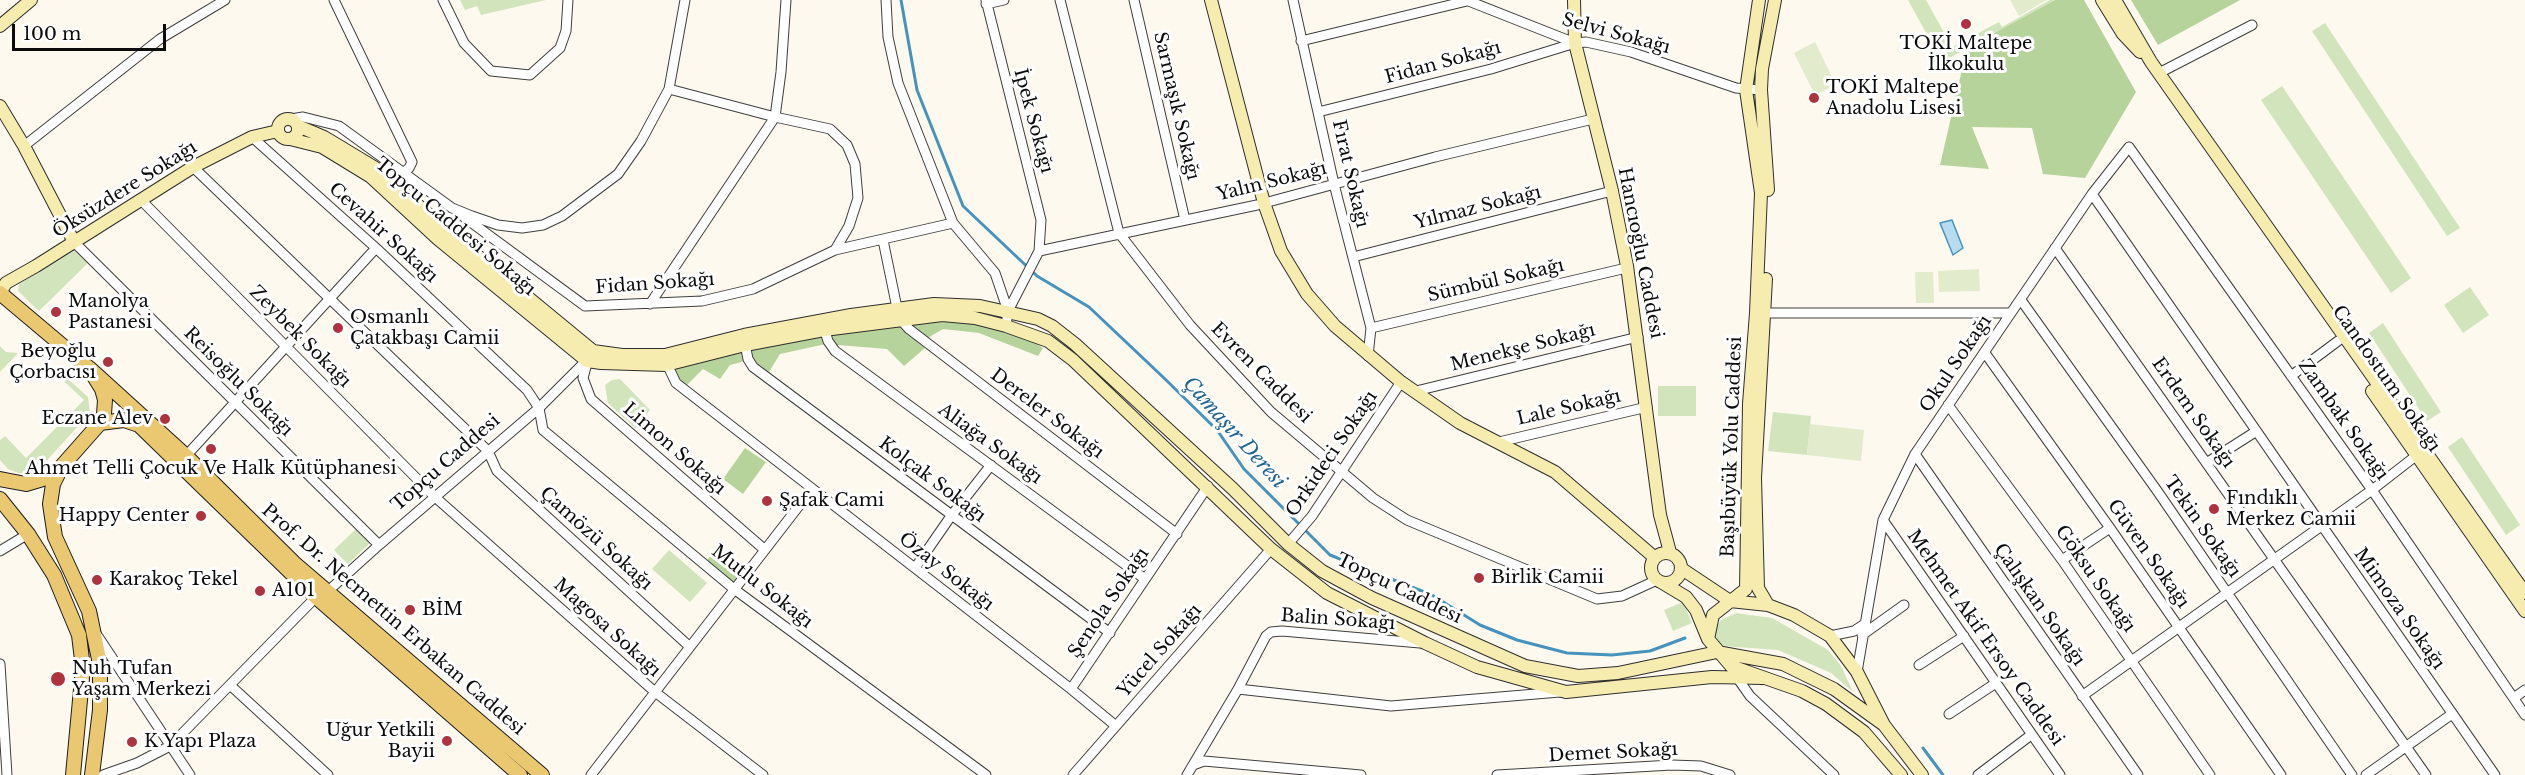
<!DOCTYPE html>
<meta charset="utf-8">
<style>
body{margin:0}
#map{position:relative;width:2525px;height:775px;overflow:hidden;background:#fdf9ee;font-family:"Libre Baskerville",serif}
canvas{display:block}
.scale{position:absolute;left:12px;top:24px;width:154px;height:27px;box-sizing:border-box;border:3px solid #0c0c0c;border-top:0;padding-left:8px;font-size:18px;line-height:21px;white-space:nowrap;color:#0c0c0c;-webkit-text-stroke:4px #fff;paint-order:stroke}
</style>
<div id="map">
<canvas width="2525" height="775"></canvas>
<div class="scale">100 m</div>
</div>
<script>
const ctx = document.querySelector('canvas').getContext('2d');
ctx.lineJoin = 'round';
function fillPath(path, color) { ctx.fillStyle = color; ctx.fill(path, 'evenodd'); }
const shape = rows => new Path2D(rows.map(r => 'M' + r).join(''));
function stroke(path, color, width, dash) { ctx.strokeStyle = color; ctx.lineWidth = width; ctx.lineCap = dash ? 'butt' : 'round'; ctx.setLineDash(dash || []); ctx.stroke(path); }
function drawText(font, color, halo, rows, align = 'center') {
  ctx.font = font + ' "Libre Baskerville",serif'; ctx.lineWidth = 6; ctx.setLineDash([]); ctx.textBaseline = 'middle'; ctx.strokeStyle = halo; ctx.fillStyle = color; for (const [text, x, y, turn = 0] of rows) {
    ctx.save(); ctx.translate(x, y); ctx.rotate((+turn || 0) * Math.PI / 180); ctx.textAlign = isNaN(turn) ? turn : align; if (halo) ctx.strokeText(text, 0, 0); ctx.fillText(text, 0, 0); ctx.restore();
  }
}
fillPath(shape([
 [460,0,546,0,481,15,477,6,465,10],
 [1908,0,1926,0,1952,47,1999,22,2002,27,2050,0,2055,0,1942,62],
 [2325,23,2460,228,2447,236,2312,31],
 [2282,86,2411,278,2391,293,2261,100],
 [74,250,88,263,39,311,18,291,19,284],
 [2470,287,2489,315,2463,333,2444,305],
 [2383,323,2441,412,2427,421,2369,333],
 [0,346,6,352,18,353,0,372],
 [57,369,88,397,90,413,40,468,28,474,18,473,8,469,0,460,0,440,5,436,26,458,84,400,53,371],
 [620,379,650,410,635,428,608,403,605,385,612,380],
 [1658,386,1696,386,1696,416,1658,416],
 [1773,412,1811,416,1807,455,1768,451],
 [2462,437,2520,525,2506,535,2448,447],
 [357,528,371,542,348,564,334,550],
 [669,550,707,583,690,602,652,569],
 [1683,602,1692,623,1673,631,1664,610],
 [1736,613,1772,618,1828,650,1841,666,1853,692,1831,673,1778,650,1723,646,1715,641,1715,630,1721,620]
]), '#d2e4bb');
fillPath(shape([
 [2055,0,2084,0,2136,92,2085,178,2043,174,2032,128,1972,127,1989,169,1940,165,1967,48],
 [2131,0,2240,0,2158,45],
 [941,320,987,325,1025,337,1043,348,1038,356,979,333,943,329,919,343,925,348,904,366,887,349,826,344,780,354,769,372,752,359,730,365,720,379,703,369,687,385,678,380,671,368,742,349,831,333],
 [745,448,766,462,743,494,723,479],
 [717,548,744,571,733,584,706,561]
]), '#b7d39c');
fillPath(shape([
 [2010,0,2047,0,2019,16],
 [1815,42,1836,85,1815,95,1794,53],
 [1979,269,1980,291,1939,292,1938,271],
 [1915,272,1933,272,1934,303,1916,303],
 [1810,424,1864,430,1861,461,1807,455]
]), '#e2eccc');
const water = shape([
 [1952,220,1963,248,1953,255,1940,223,1952,220]
]);
fillPath(water, '#b7dcef');
stroke(water, '#4693be', 1.5);
stroke(shape([
 [901,0,917,90,963,206,1037,276,1089,307,1164,378,1217,430,1244,469,1330,555,1432,595,1480,625,1517,640,1567,653,1612,655,1650,651,1685,638],
 [1923,748,1943,775]
]), '#4693be', 3);
const street = shape([
 [334,0,412,162,409,168,404,172],
 [443,0,464,43,491,71,530,75,560,48,566,31,568,0],
 [886,0,888,37,898,83,953,223,995,273,1008,311],
 [986,0,1041,220,1039,251,1008,311,1006,326],
 [1060,0,1119,233,1190,325,1271,412,1373,498,1407,520,1597,599,1622,596,1657,580],
 [1134,0,1185,220],
 [1293,0,1334,184,1371,328,1368,356],
 [1466,0,1575,43,1586,42,1631,52,1736,88,1761,90],
 [986,4,1004,0],
 [1301,41,1467,1],
 [2159,73,2252,25],
 [669,89,775,117,830,129,847,145,855,164,858,198,849,226,835,250],
 [1318,112,1491,69,1575,43],
 [291,119,303,117,339,126,452,208,472,216,498,225,522,228,543,225,562,216,618,174,641,141,669,89,685,0],
 [252,137,376,248,527,390,539,408,543,430,734,589,986,775],
 [24,146,160,39,225,0],
 [193,167,488,451,497,471,690,647],
 [2092,194,2495,775],
 [141,200,435,497,655,692,763,775],
 [464,217,585,306,702,301,753,289,835,250,953,223],
 [883,240,897,308,900,319,909,329,1177,534],
 [74,242,379,545],
 [2055,248,2426,775],
 [1039,251,1257,205,1435,157,1593,119],
 [1353,257,1612,191],
 [2021,300,2158,492,2352,775],
 [650,304,775,117,781,72,786,0],
 [1760,313,2010,313],
 [823,324,828,341,835,351,1145,579],
 [1371,328,1622,269,1627,266],
 [744,339,748,359,753,367,1110,633],
 [1985,353,2110,528,2281,775],
 [665,360,676,383,1071,689,1116,726],
 [587,363,583,378,591,399,765,550],
 [2291,376,2338,341],
 [1416,391,1638,337],
 [1948,405,2062,560,2210,775],
 [1499,442,1647,407],
 [1915,454,2138,775],
 [186,456,376,248],
 [2208,462,2255,432],
 [1883,520,2060,775],
 [1288,544,1312,516,1401,382],
 [0,551,28,534],
 [2062,560,2110,528],
 [915,568,951,516,991,465],
 [327,592,379,545,539,408,589,358],
 [97,635,190,775],
 [1862,635,1904,605],
 [1830,636,1854,631,1863,625],
 [0,664,7,775],
 [1919,665,1964,636],
 [1857,672,1883,520,1915,454,2092,194,2129,147,2372,490,2525,715],
 [1736,676,1750,696,1834,775],
 [230,685,328,775],
 [1071,689,1208,486],
 [1238,689,1391,706,1560,692],
 [2082,696,2372,490,2417,455],
 [2514,698,2525,690],
 [1949,714,1996,683],
 [1193,765,1204,761,1361,775],
 [103,775,137,763,170,746,316,597],
 [591,775,812,489],
 [1073,775,1271,549],
 [1187,775,1238,689,1266,636,1271,632,1282,631,1420,643],
 [1497,775,1672,765,1701,766,1730,775],
 [1978,775,2031,735],
 [2366,775,2452,714]
]);
const secondary = shape([
 [1211,0,1264,203,1281,251,1307,294,1335,326,1401,382,1460,423,1555,472,1654,557],
 [1574,0,1575,43,1612,191,1627,266,1660,515,1670,552],
 [2102,0,2123,34,2140,52],
 [2115,0,2151,62,2525,593],
 [0,26,31,0],
 [0,106,24,146,74,242],
 '278 129a10 10 0 1 1 20 0a10 10 0 1 1-20 0Z',
 [298,126,324,137,377,169,446,230,593,351,622,355,665,355,744,335,851,315,934,304,980,306,1038,319,1052,326,1075,344,1233,489,1288,544,1322,571,1372,598,1525,666,1578,676,1618,673,1717,652,1783,664,1834,689,1884,725],
 [290,139,322,147,371,177,438,239,587,361,601,363,666,365,745,345,824,330,942,315,975,318,1006,326,1048,341,1073,360,1271,549,1327,593,1425,643,1477,667,1566,692,1712,677,1763,678],
 [1768,190,1761,90,1762,69,1775,0],
 [1766,279,1755,478,1758,588,1768,605],
 [0,293,6,283,36,266,193,167,252,137,278,131],
 [2372,391,2525,611],
 '1651 568a15 15 0 1 1 30 0a15 15 0 1 1-30 0Z',
 [1682,569,1730,601,1768,605,1794,615,1830,636,1857,672,1884,725,1922,775],
 [1661,582,1686,597,1696,610,1708,639,1731,666,1802,691,1826,704,1864,732,1901,775],
 [1708,639,1713,615,1746,589,1749,404,1756,313,1761,193,1746,90,1759,0]
]);
const primary = shape([
 [0,293,89,368,102,389,105,400,104,414,100,423,62,466,53,484,50,504,55,537,89,611,100,664,100,710,92,775],
 [89,368,186,456,294,563,542,775],
 [100,423,124,420,139,425,316,597,520,775],
 [0,479,26,484,46,478,59,468],
 [0,499,28,534,54,575,79,635,83,668,73,775]
]);
stroke(street, '#3f3f3f', 11);
stroke(secondary, '#2e2e2e', 14);
stroke(primary, '#1d1d1d', 16);
stroke(street, '#fff', 9);
stroke(secondary, '#f6ecaf', 12);
stroke(primary, '#eac871', 14);
for (const [x, y, r, color] of [
 [1966,24,6,"#ad343e"],
 [1814,98,6,"#ad343e"],
 [56,312,6,"#ad343e"],
 [338,328,6,"#ad343e"],
 [108,362,6,"#ad343e"],
 [165,419,6,"#ad343e"],
 [211,449,6,"#ad343e"],
 [767,501,6,"#ad343e"],
 [2214,509,6,"#ad343e"],
 [201,516,6,"#ad343e"],
 [1479,578,6,"#ad343e"],
 [97,580,6,"#ad343e"],
 [260,591,6,"#ad343e"],
 [410,610,6,"#ad343e"],
 [58,679,8,"#ad343e"],
 [447,741,6,"#ad343e"],
 [132,742,6,"#ad343e"]
]) { const dot = new Path2D(); dot.arc(x, y, r, 0, 2 * Math.PI); ctx.fillStyle = color; ctx.fill(dot); stroke(dot, '#fff', 2); }
drawText('18px', '#0c0c0c', '#fff', [
 ["Selvi Sokağı",1616,34,15],
 ["Fidan Sokağı",1443,63,-15],
 ["Sarmaşık Sokağı",1176,106,77],
 ["İpek Sokağı",1033,121,75],
 ["Fırat Sokağı",1350,174,77],
 ["Yalın Sokağı",1272,182,-14],
 ["Öksüzdere Sokağı",125,190,-32],
 ["Yılmaz Sokağı",1478,208,-14],
 ["Topçu Caddesi Sokağı",455,227,40],
 ["Cevahir Sokağı",383,233,42],
 ["Hancıoğlu Caddesi",1640,253,79],
 ["Sümbül Sokağı",1496,281,-13],
 ["Fidan Sokağı",655,284,-4],
 ["Zeybek Sokağı",300,337,45],
 ["Menekşe Sokağı",1523,348,-14],
 ["Okul Sokağı",1956,364,-56],
 ["Evren Caddesi",1261,373,45],
 ["Candostum Sokağı",2386,379,55],
 ["Reisoğlu Sokağı",238,382,45],
 ["Lale Sokağı",1569,408,-13],
 ["Erdem Sokağı",2193,413,55],
 ["Dereler Sokağı",1047,414,37],
 ["Zambak Sokağı",2343,420,55],
 ["Aliağa Sokağı",990,444,36],
 ["Başıbüyük Yolu Caddesi",1732,447,-88],
 ["Limon Sokağı",674,449,41],
 ["Orkideci Sokağı",1332,454,-56],
 ["Topçu Caddesi",446,463,-41],
 ["Kolçak Sokağı",932,480,37],
 ["Tekin Sokağı",2202,527,55],
 ["Çamözü Sokağı",596,539,42],
 ["Güven Sokağı",2148,554,55],
 ["Özay Sokağı",946,572,38],
 ["Göksu Sokağı",2095,579,55],
 ["Mutlu Sokağı",762,587,38],
 ["Topçu Caddesi",1399,589,26],
 ["Şenola Sokağı",1109,603,-56],
 ["Çalışkan Sokağı",2039,605,55],
 ["Mimoza Sokağı",2399,609,55],
 ["Prof. Dr. Necmettin Erbakan Caddesi",393,620,41],
 ["Balin Sokağı",1338,620,4],
 ["Magosa Sokağı",607,628,42],
 ["Mehmet Akif Ersoy Caddesi",1985,638,55],
 ["Yücel Sokağı",1160,651,-49],
 ["Demet Sokağı",1613,753,-3]
]);
drawText('18px', '#0c0c0c', '#fff', [
 ["TOKİ Maltepe",1966,44,"center"],
 ["İlkokulu",1966,65,"center"],
 ["TOKİ Maltepe",1826,88],
 ["Anadolu Lisesi",1826,109],
 ["Manolya",68,302],
 ["Pastanesi",68,323],
 ["Osmanlı",350,318],
 ["Çatakbaşı Camii",350,339],
 ["Beyoğlu",96,352,"right"],
 ["Çorbacısı",96,373,"right"],
 ["Eczane Alev",153,419,"right"],
 ["Ahmet Telli Çocuk Ve Halk Kütüphanesi",211,469,"center"],
 ["Fındıklı",2226,499],
 ["Merkez Camii",2226,520],
 ["Şafak Cami",779,501],
 ["Happy Center",189,516,"right"],
 ["Birlik Camii",1491,578],
 ["Karakoç Tekel",109,580],
 ["A101",272,591],
 ["BİM",422,610],
 ["Nuh Tufan",72,669],
 ["Yaşam Merkezi",72,690],
 ["Uğur Yetkili",435,731,"right"],
 ["Bayii",435,752,"right"],
 ["K Yapı Plaza",144,742]
], 'left');
drawText('italic 20px', '#236590', '#fff', [
 ["Çamaşır Deresi",1234,433,48]
]);
</script>
